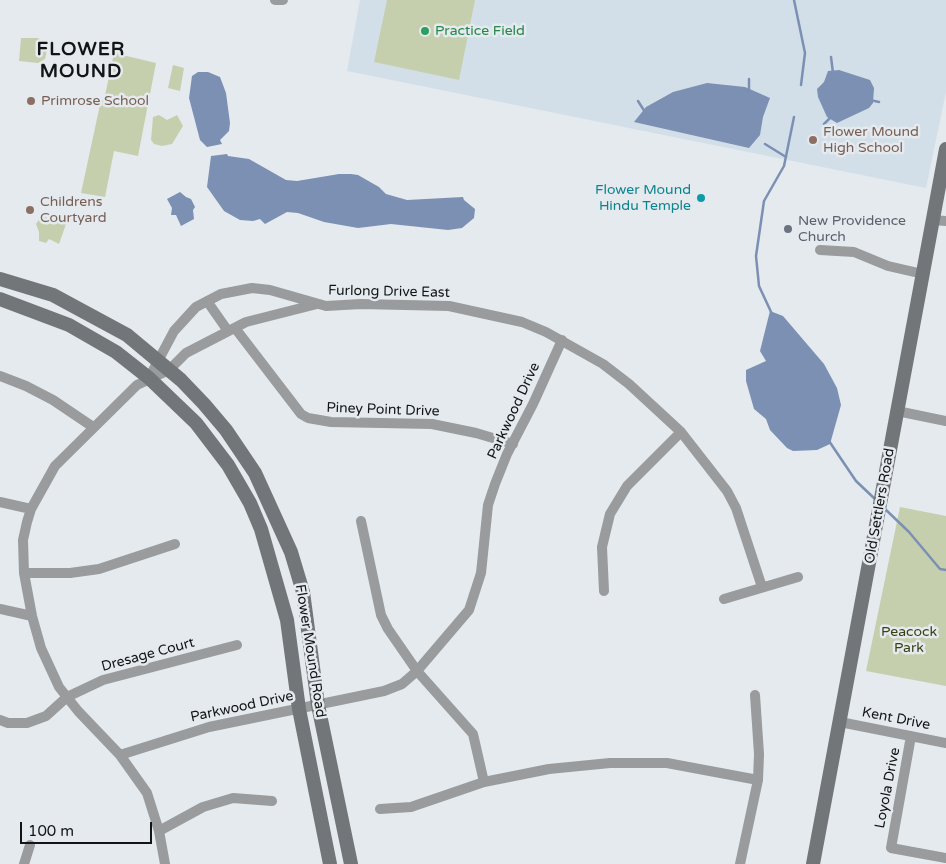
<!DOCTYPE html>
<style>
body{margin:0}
#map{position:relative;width:946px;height:864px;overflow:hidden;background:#e4eaee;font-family:"Varela Round",sans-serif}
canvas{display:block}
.scale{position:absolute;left:20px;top:822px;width:132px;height:22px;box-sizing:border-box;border:2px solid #121415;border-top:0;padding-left:6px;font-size:15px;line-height:18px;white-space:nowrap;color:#121415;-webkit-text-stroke:4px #e4eaee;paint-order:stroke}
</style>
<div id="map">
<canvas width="946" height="864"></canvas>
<div class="scale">100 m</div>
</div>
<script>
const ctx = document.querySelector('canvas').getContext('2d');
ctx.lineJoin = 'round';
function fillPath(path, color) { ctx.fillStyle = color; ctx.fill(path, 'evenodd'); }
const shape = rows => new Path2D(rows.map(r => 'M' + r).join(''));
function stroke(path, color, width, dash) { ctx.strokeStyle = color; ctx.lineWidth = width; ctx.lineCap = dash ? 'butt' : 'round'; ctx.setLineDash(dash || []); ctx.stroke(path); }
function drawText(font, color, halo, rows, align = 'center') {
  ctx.font = font + ' "Varela Round",sans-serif'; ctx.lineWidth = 5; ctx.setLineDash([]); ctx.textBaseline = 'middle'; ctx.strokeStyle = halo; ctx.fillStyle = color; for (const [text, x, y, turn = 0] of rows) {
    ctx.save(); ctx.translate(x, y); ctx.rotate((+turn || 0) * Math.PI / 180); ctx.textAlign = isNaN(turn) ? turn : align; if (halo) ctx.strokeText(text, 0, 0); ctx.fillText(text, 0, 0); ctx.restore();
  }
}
fillPath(shape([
 [360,0,946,0,946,92,926,188,347,71]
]), '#d3dfe8');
fillPath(shape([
 [387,0,475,0,459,80,374,62],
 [21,38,38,38,48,46,45,59,38,63,19,61],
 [114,53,156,63,138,156,114,151,105,197,81,193,101,100,104,100],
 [173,65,184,68,180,91,168,88],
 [159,115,167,120,177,115,183,126,172,144,162,146,154,144,151,140,153,117],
 [46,217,50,222,66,224,59,244,49,239,46,243,39,241,39,232,36,224,40,218],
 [900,507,946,516,946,686,866,671]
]), '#c6cfad');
fillPath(shape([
 [839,70,870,80,874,88,873,103,869,108,837,123,827,117,818,97,817,89,824,82,828,71],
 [198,72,208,72,220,77,226,93,230,123,229,131,220,140,222,144,207,147,200,140,189,98,192,76],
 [707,83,745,87,770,98,763,117,760,135,749,148,634,122,646,107,673,92],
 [227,154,228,156,249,159,286,180,297,181,339,174,351,174,358,175,379,187,386,194,407,200,463,197,464,200,475,209,474,218,462,228,448,230,391,224,358,228,324,222,298,213,287,212,265,224,260,219,253,221,240,220,224,211,207,187,211,156],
 [180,192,186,197,191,199,195,207,193,210,194,219,181,226,176,215,171,215,172,208,167,199],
 [770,311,783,316,824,364,837,388,841,405,830,444,817,450,793,451,787,448,770,430,766,419,754,409,746,381,746,370,766,361,760,351]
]), '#7b90b2');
stroke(shape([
 [794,0,805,53,801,85],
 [831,57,833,73],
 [749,90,749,79],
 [870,100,879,102],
 [638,101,645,112],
 [824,124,830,118],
 [765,144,786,157],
 [772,314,759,286,756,256,764,201,784,166,794,117],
 [829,441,856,481,875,499],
 [884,508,909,532,940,569,946,570]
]), '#7b90b2', 2.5);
stroke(shape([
 [275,0,283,0],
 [932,220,946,221],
 [820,250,854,252,888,266,923,274],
 [207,301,228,331],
 [235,328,301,414,308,418,331,422,432,424,476,433,513,444],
 [0,376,26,386,53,400,93,427],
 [149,378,174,331,196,307,221,294,252,288,270,290,326,306,361,304,449,306,522,322,546,332,603,364,629,384,681,432,727,491,736,508,762,587],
 [897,411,946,421],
 [0,502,31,509],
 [361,521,381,615,388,629,417,671,473,734,484,782],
 [24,573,70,573,99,569,175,544],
 [604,591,602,547,610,514,627,486,681,432],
 [724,599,798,577],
 [0,609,32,616],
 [0,720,8,723,27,723,46,716,67,697,103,680,237,645],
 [840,722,946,743],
 [911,736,891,848,946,858],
 [120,755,209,727,384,691,402,684,417,671,469,610,481,573,488,505,495,484,507,454,533,404,562,340],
 [380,809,411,807,484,782,549,769,610,763,667,763,758,780],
 [159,831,203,807,233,798,272,801],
 [24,864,30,845],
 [165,864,159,831,147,793,120,755,78,711,59,687,41,648,32,616,24,573,23,540,27,522,31,509,55,466,137,385,169,370,186,353,246,322,317,304],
 [740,864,758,780,759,754,755,695]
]), '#999b9d', 10);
stroke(shape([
 [0,279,53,295,127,335,181,380,204,404,226,430,255,473,291,552,303,592,318,705,351,864],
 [0,299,69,325,116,352,149,378,196,423,228,465,250,503,261,529,287,620,299,709,330,864],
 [813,864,946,149]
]), '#737679', 14);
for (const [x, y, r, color] of [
 [425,31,5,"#2e9e5b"],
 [31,101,5,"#8d6e63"],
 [813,140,5,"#8d6e63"],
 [701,198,5,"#0f9aa8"],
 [30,210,5,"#8d6e63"],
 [788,229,5,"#6b7280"]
]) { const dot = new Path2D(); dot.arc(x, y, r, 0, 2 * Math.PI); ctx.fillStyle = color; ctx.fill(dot); stroke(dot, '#e4eaee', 2); }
drawText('14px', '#27864d', '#e4eaee', [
 ["Practice Field",435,31]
], 'left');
drawText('14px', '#785e54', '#e4eaee', [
 ["Primrose School",41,101],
 ["Flower Mound",823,132],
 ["High School",823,148],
 ["Childrens",40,202],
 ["Courtyard",40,218]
], 'left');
drawText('14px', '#0d838f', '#e4eaee', [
 ["Flower Mound",691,190],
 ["Hindu Temple",691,206]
], 'right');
drawText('14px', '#5b616d', '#e4eaee', [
 ["New Providence",798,221],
 ["Church",798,237]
], 'left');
drawText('14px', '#121415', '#e4eaee', [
 ["Furlong Drive East",389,292,1],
 ["Piney Point Drive",383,410,2],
 ["Parkwood Drive",514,411,-65],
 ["Old Settlers Road",880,506,-80],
 ["Flower Mound Road",310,651,81],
 ["Dresage Court",148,655,-15],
 ["Parkwood Drive",242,707,-12],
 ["Kent Drive",896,719,11],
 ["Loyola Drive",888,788,-79]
]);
drawText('14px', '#374011', '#e4eaee', [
 ["Peacock",909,632],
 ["Park",909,648]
]);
ctx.letterSpacing = '1px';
drawText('bold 19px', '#121415', '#e4eaee', [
 ["FLOWER",81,50],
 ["MOUND",81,72]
]);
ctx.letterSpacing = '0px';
</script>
